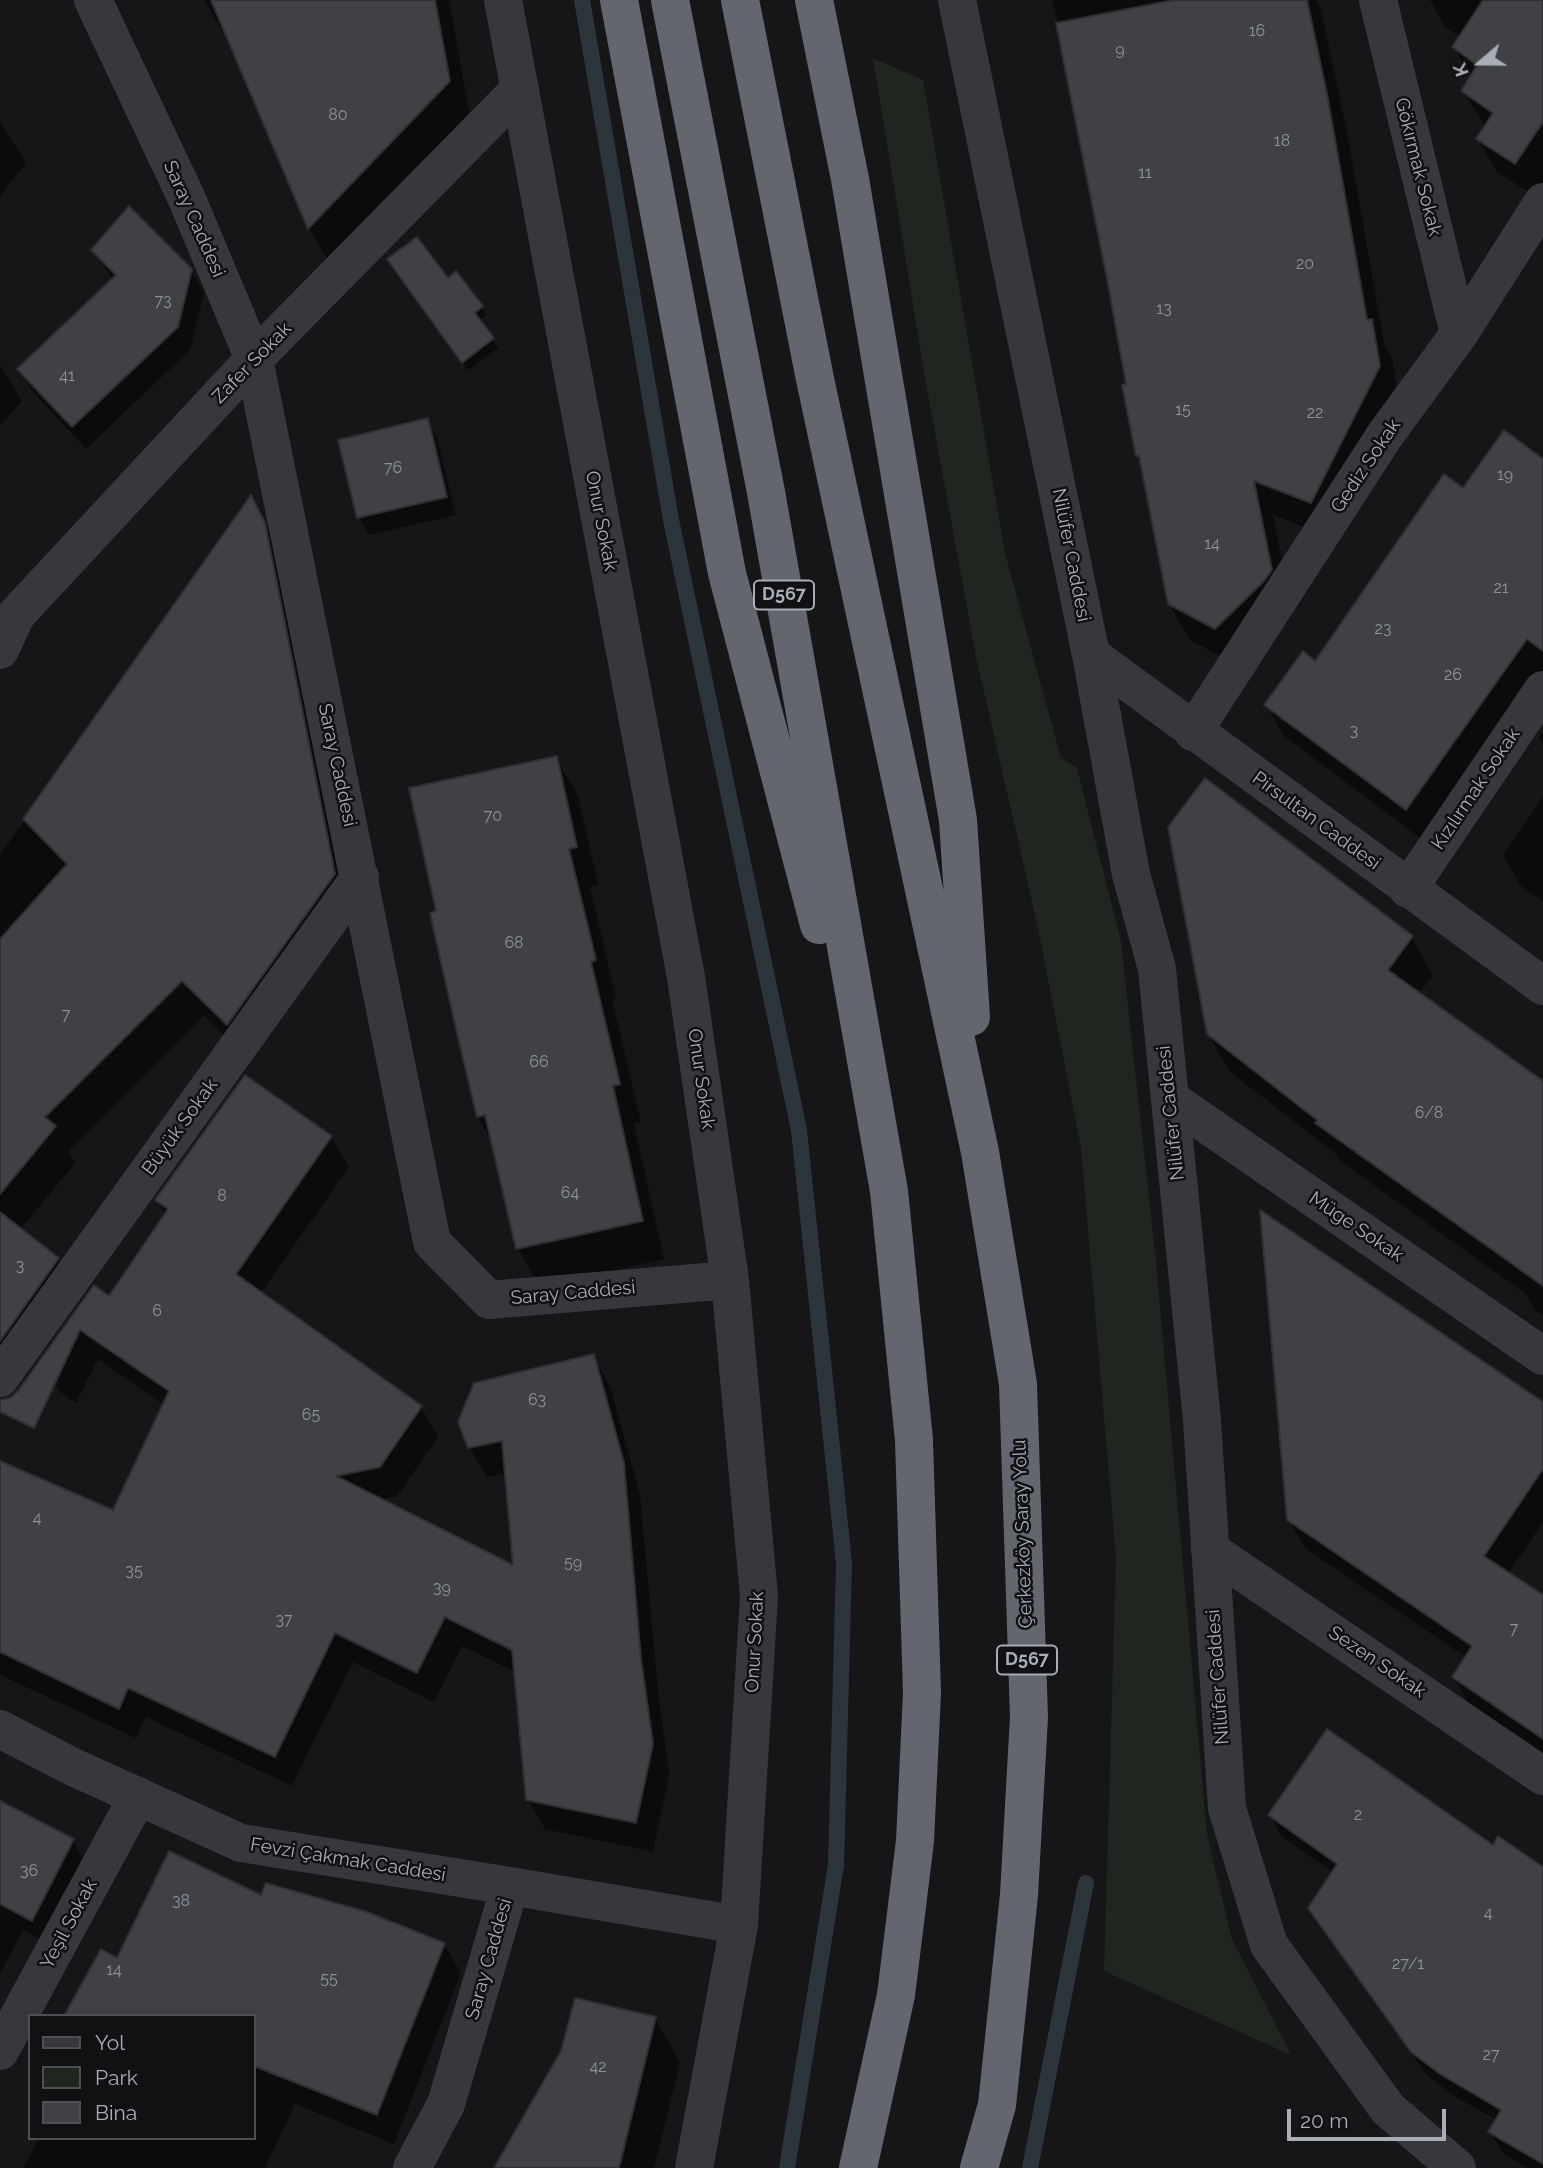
<!DOCTYPE html>
<meta charset="utf-8">
<style>
body{margin:0}
#map{position:relative;width:1543px;height:2168px;overflow:hidden;background:#161618;font-family:Raleway,sans-serif}
canvas{display:block}
.legend{position:absolute;left:28px;top:2014px;width:228px;height:126px;box-sizing:border-box;background:#111113;border:2px solid #4d4f55;margin:0;padding:9px 12px;list-style:none;font-size:21px;color:#a8adb8}
.legend li{display:flex;align-items:center;gap:14px;height:35px}
.legend b{width:35px;border:2px solid #4d4f55}
.north{position:absolute;left:1445px;top:28px;width:70px;height:70px;-webkit-text-stroke:5px #111113;paint-order:stroke;rotate:250deg;font-size:19px;font-weight:700;line-height:28px;text-align:center;color:#a8adb8}
.north::after{content:'';display:block;margin:auto;width:24px;height:32px;background:#a8adb8;clip-path:polygon(50% 0,100% 100%,50% 72%,0 100%)}
.scale{position:absolute;left:1287px;top:2109px;width:159px;height:32px;box-sizing:border-box;border:4px solid #a8adb8;border-top:0;padding-left:9px;font-size:21px;line-height:24px;white-space:nowrap;color:#a8adb8;-webkit-text-stroke:5px #111113;paint-order:stroke}
</style>
<div id="map">
<canvas width="1543" height="2168"></canvas>
<ul class="legend">
<li><b style="height:9px;background:#37383d"></b>Yol</li>
<li><b style="height:19px;background:#1e261f"></b>Park</li>
<li><b style="height:19px;background:#404145"></b>Bina</li>
</ul>
<div class="north">K</div>
<div class="scale">20 m</div>
</div>
<script>
const ctx = document.querySelector('canvas').getContext('2d');
ctx.lineJoin = 'round';
function fillPath(path, color) { ctx.fillStyle = color; ctx.fill(path, 'evenodd'); }
const shape = rows => new Path2D(rows.map(r => 'M' + r).join(''));
function stroke(path, color, width, dash) { ctx.strokeStyle = color; ctx.lineWidth = width; ctx.lineCap = dash ? 'butt' : 'round'; ctx.setLineDash(dash || []); ctx.stroke(path); }
function drawText(font, color, halo, rows, align = 'center') {
  ctx.font = font + ' Raleway,sans-serif'; ctx.lineWidth = 5; ctx.setLineDash([]); ctx.textBaseline = 'middle'; ctx.strokeStyle = halo; ctx.fillStyle = color; for (const [text, x, y, turn = 0] of rows) {
    ctx.save(); ctx.translate(x, y); ctx.rotate((+turn || 0) * Math.PI / 180); ctx.textAlign = isNaN(turn) ? turn : align; if (halo) ctx.strokeText(text, 0, 0); ctx.fillText(text, 0, 0); ctx.restore();
  }
}
fillPath(shape([
 [873,58,923,80,1005,553,1061,758,1077,768,1121,941,1156,1262,1207,1835,1232,1939,1291,2055,1104,1971,1116,1557,1081,1148,1038,928,976,657,925,378]
]), '#1e261f');
fillPath(shape([
 [204,0,449,0,471,121,331,266,309,228,235,52],
 [1053,0,1316,0,1321,9,1347,132,1384,344,1392,357,1399,402,1332,538,1273,515,1291,607,1236,664,1190,640,1169,603,1143,466,1137,456,1109,278],
 [1430,0,1543,0,1543,183,1535,196,1497,172,1478,139,1486,127,1463,91,1472,77,1454,47,1461,37,1445,27],
 [0,122,26,163,0,196],
 [93,250,191,270,204,293,190,350,86,449,32,391,19,369,113,280],
 [394,268,447,280,481,307,486,316,479,321,498,348,468,370],
 [0,365,22,401,0,426],
 [427,420,437,438,456,515,369,535,359,517],
 [1543,461,1543,712,1424,841,1284,736,1266,705,1316,663,1464,491],
 [251,498,271,533,355,910,248,1060,204,1015,68,1151,75,1163,20,1230,58,1259,79,1295,0,1352,0,855],
 [1543,732,1543,745,1539,738],
 [556,758,578,796,598,885,590,887,616,999,612,1000,641,1122,634,1124,664,1259,540,1287,518,1249,493,1143,478,1117,457,1028,438,913],
 [1543,797,1543,901,1521,886,1503,855],
 [1412,938,1433,975,1419,994,1543,1083,1543,1315,1534,1309,1526,1294,1339,1160,1335,1153,1230,1072,1208,1034],
 [331,1137,349,1167,261,1293,421,1407,438,1437,397,1496,380,1500,515,1568,507,1473,487,1477,469,1447,593,1356,610,1386,640,1495,658,1690,669,1775,653,1852,545,1829,528,1799,516,1672,462,1646,434,1702,353,1662,292,1786,146,1717,136,1738,0,1675,0,1485,114,1512,164,1405,98,1359,76,1403,59,1391,42,1361,109,1298,166,1216,157,1200],
 [1543,1404,1543,1522,1508,1574,1543,1598,1543,1755,1470,1706,1454,1677,1467,1658,1306,1549,1289,1520],
 [0,1803,73,1840,85,1862,45,1942,23,1930,0,1974],
 [1270,1815,1493,1847,1543,1869,1543,2168,1528,2168,1503,2153,1490,2132,1497,2120,1454,2096,1426,2074,1310,1908,1333,1872,1282,1837],
 [262,1897,444,1944,461,1973,394,2144,295,2104,265,2168,23,2168,39,2138,254,2138,254,2016,118,1960],
 [655,2019,680,2062,654,2168,497,2168]
]), '#0007');
stroke(shape([
 [582,0,671,520,799,1130,844,1563,836,1865,787,2168],
 [1030,2168,1086,1883]
]), '#2c353c', 16);
const building = shape([
 [211,0,435,0,450,81,308,229,211,0],
 [1174,0,1307,0,1327,94,1367,320,1372,319,1380,366,1311,503,1254,481,1272,570,1264,581,1215,629,1168,604,1139,456,1136,456,1122,385,1126,384,1107,279,1056,23,1174,0],
 [1483,0,1543,0,1543,122,1515,164,1476,139,1493,113,1461,91,1477,65,1452,47,1483,0],
 [129,206,192,269,178,327,72,427,17,369,116,275,91,250,129,206],
 [417,237,448,278,456,271,483,306,475,313,494,338,462,363,387,259,417,237],
 [428,418,447,497,357,518,338,440,428,418],
 [1504,430,1543,459,1543,651,1527,639,1406,810,1264,705,1303,651,1315,661,1444,474,1463,488,1504,430],
 [251,495,265,523,335,874,227,1025,182,981,45,1117,56,1126,0,1194,0,939,67,864,23,819,251,495],
 [557,756,577,847,569,849,596,960,591,962,620,1084,613,1086,643,1221,516,1249,485,1115,477,1117,456,1029,430,913,436,911,409,788,557,756],
 [1205,778,1413,936,1388,970,1543,1081,1543,1286,1315,1123,1317,1120,1207,1034,1168,827,1205,778],
 [245,1075,332,1136,236,1274,422,1406,380,1467,336,1476,513,1565,502,1441,468,1448,458,1422,474,1383,594,1354,624,1463,641,1659,653,1744,636,1823,526,1800,512,1650,445,1617,417,1673,335,1633,275,1757,128,1688,119,1709,0,1652,0,1461,113,1510,169,1391,80,1330,34,1428,0,1412,0,1400,10,1398,18,1391,94,1285,109,1296,168,1209,155,1200,245,1075],
 [1260,1210,1543,1402,1543,1469,1484,1556,1543,1595,1543,1739,1452,1677,1472,1646,1287,1520,1260,1210],
 [0,1212,59,1258,0,1341,0,1212],
 [1327,1729,1493,1845,1498,1836,1543,1867,1543,2164,1488,2132,1501,2110,1440,2074,1411,2052,1308,1908,1337,1864,1268,1815,1327,1729],
 [0,1801,74,1839,32,1921,0,1904,0,1801],
 [169,1851,261,1895,266,1883,367,1912,445,1943,377,2115,254,2066,254,2016,64,2016,101,1949,117,1958,169,1851],
 [575,1998,656,2017,619,2168,494,2168,561,2051,575,1998]
]);
fillPath(building, '#404145');
stroke(building, '#303034', 2);
stroke(shape([
 [93,0,186,197,254,359,432,1242,489,1300,730,1280],
 [503,0,686,977,730,1280,759,1596,739,1925,694,2168],
 [957,0,1091,655,1131,874,1157,969,1202,1420,1227,1808,1269,1945,1388,2109,1457,2168],
 [1378,0,1459,334],
 [0,650,16,615,254,359,520,89],
 [1091,655,1543,986],
 [1193,732,1385,435,1459,334,1543,202],
 [1408,889,1543,690],
 [1170,1099,1543,1356],
 [0,1378,360,877],
 [1210,1550,1543,1776],
 [0,1729,73,1767,241,1843,510,1886],
 [0,2051,138,1796],
 [412,2168,446,2104,510,1886,739,1925]
]), '#37383d', 38);
stroke(shape([
 [619,0,727,573,819,925],
 [670,0,766,492,889,1191,914,1440,922,1693,915,1841,896,1995,858,2168],
 [740,0,815,379,980,1152,1018,1384,1029,1717,1019,1895,997,2105,979,2168],
 [814,0,850,179,958,820,971,1017]
]), '#63666e', 38);
drawText('16px', '#8e929b', null, [
 ["16",1257,31],
 ["9",1120,50],
 ["80",338,115],
 ["18",1282,141],
 ["11",1145,173],
 ["20",1305,264],
 ["73",163,301],
 ["13",1164,309],
 ["41",67,376],
 ["15",1183,410],
 ["22",1315,413],
 ["76",393,468],
 ["19",1505,475],
 ["14",1212,544],
 ["21",1501,588],
 ["23",1383,629],
 ["26",1453,675],
 ["3",1354,731],
 ["70",493,816],
 ["68",514,943],
 ["7",66,1015],
 ["66",539,1062],
 ["6/8",1429,1113],
 ["64",570,1193],
 ["8",222,1196],
 ["3",20,1266],
 ["6",157,1311],
 ["63",537,1400],
 ["65",311,1415],
 ["4",37,1518],
 ["59",573,1563],
 ["35",134,1571],
 ["39",442,1588],
 ["37",284,1620],
 ["7",1514,1629],
 ["2",1358,1815],
 ["36",29,1871],
 ["38",181,1901],
 ["4",1488,1913],
 ["27/1",1408,1964],
 ["14",114,1970],
 ["55",329,1979],
 ["27",1491,2055],
 ["42",598,2067]
]);
for (const [x, y, w] of [
 [784,595,60],
 [1027,1660,60]
]) { const box = new Path2D(); box.roundRect(x - w / 2, y - 14.5, w, 29, 5); ctx.fillStyle = '#111113'; ctx.fill(box); stroke(box, '#a8adb8', 2); }
drawText('bold 18px', '#a8adb8', null, [
 ["D567",784,595],
 ["D567",1027,1660]
]);
drawText('19px', '#a8adb8', '#111113', [
 ["Gökırmak Sokak",1418,167,76],
 ["Saray Caddesi",194,219,66],
 ["Zafer Sokak",252,363,-46],
 ["Gediz Sokak",1366,466,-56],
 ["Onur Sokak",601,521,79],
 ["Nilüfer Caddesi",1071,555,79],
 ["Saray Caddesi",337,765,78],
 ["Kızılırmak Sokak",1476,789,-56],
 ["Pirsultan Caddesi",1316,821,36],
 ["Onur Sokak",701,1079,82],
 ["Nilüfer Caddesi",1171,1113,-96],
 ["Büyük Sokak",180,1127,-54],
 ["Müge Sokak",1356,1227,34],
 ["Saray Caddesi",573,1293,-5],
 ["Çerkezköy Saray Yolu",1023,1534,-92],
 ["Onur Sokak",755,1642,-87],
 ["Sezen Sokak",1377,1662,34],
 ["Nilüfer Caddesi",1218,1677,-94],
 ["Fevzi Çakmak Caddesi",348,1860,9],
 ["Yeşil Sokak",69,1924,-62],
 ["Saray Caddesi",489,1959,-74]
]);
</script>
